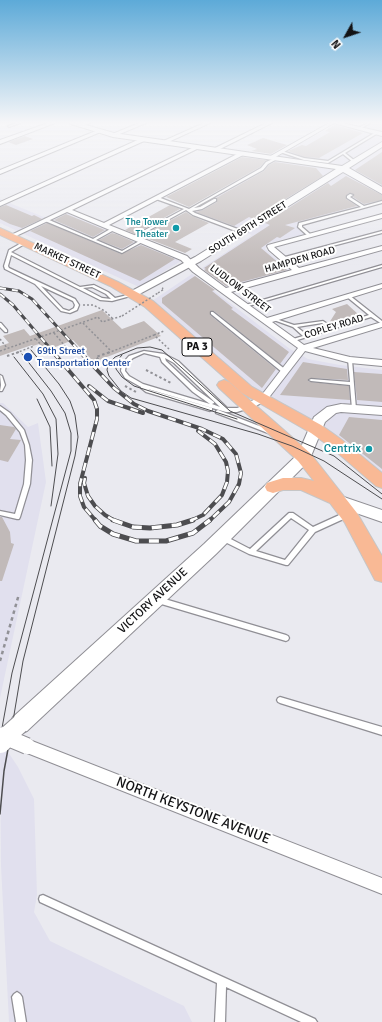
<!DOCTYPE html>
<style>
body{margin:0}
#map{position:relative;width:382px;height:1022px;overflow:hidden;background:#eaeaf0;font-family:Signika,sans-serif}
canvas{display:block}
.north{position:absolute;left:326px;top:16px;width:40px;height:40px;-webkit-text-stroke:3px #fff;paint-order:stroke;rotate:230deg;font-size:11px;font-weight:700;line-height:16px;text-align:center;color:#131315}
.north::after{content:'';display:block;margin:auto;width:14px;height:18px;background:#131315;clip-path:polygon(50% 0,100% 100%,50% 72%,0 100%)}
</style>
<div id="map">
<canvas width="382" height="1022"></canvas>
<div class="north">N</div>
</div>
<script>
const ctx = document.querySelector('canvas').getContext('2d');
ctx.lineJoin = 'round';
function fillPath(path, color) { ctx.fillStyle = color; ctx.fill(path, 'evenodd'); }
const shape = rows => new Path2D(rows.map(r => 'M' + r).join(''));
function stroke(path, color, width, dash) { ctx.strokeStyle = color; ctx.lineWidth = width; ctx.lineCap = dash ? 'butt' : 'round'; ctx.setLineDash(dash || []); ctx.stroke(path); }
function drawText(font, color, halo, rows, align = 'center') {
  ctx.font = font + ' Signika,sans-serif'; ctx.lineWidth = 4; ctx.setLineDash([]); ctx.textBaseline = 'middle'; ctx.strokeStyle = halo; ctx.fillStyle = color; for (const [text, x, y, turn = 0] of rows) {
    ctx.save(); ctx.translate(x, y); ctx.rotate((+turn || 0) * Math.PI / 180); ctx.textAlign = isNaN(turn) ? turn : align; if (halo) ctx.strokeText(text, 0, 0); ctx.fillText(text, 0, 0); ctx.restore();
  }
}
fillPath(shape([
 [364,123,382,123,382,201,300,222,296,225,306,234,269,243,265,249,290,271,228,288,202,268,252,235,189,211,264,169,264,166,278,156,336,124,354,128],
 [0,199,51,220,66,213,181,261,139,287,0,223],
 [192,274,290,349,308,359,340,365,382,370,382,474,284,403,256,391,152,301],
 [0,403,3,403,28,427,38,423,46,482,0,698],
 [0,740,18,767,34,799,37,895,34,912,50,941,184,1006,192,1022,9,1022,1,866]
]), '#e1e0ee');
fillPath(shape([
 [335,125,363,133,319,158,304,157,288,151,302,145,306,146,330,132,325,131],
 [25,136,33,139,16,145,8,142],
 [263,138,287,145,271,154,251,151,257,149,247,145],
 [382,152,382,185,355,170],
 [242,157,266,160,260,167,189,207,166,197],
 [275,162,316,168,323,176,253,219,249,217,234,226,196,212,203,210,217,202,216,198,264,171,269,165],
 [346,176,382,195,382,200,364,204,353,197,354,195,353,194,349,193,346,196,346,199,357,206,285,225,295,228,280,238,277,237,261,248,287,270,226,286,204,270,206,269,204,268,270,225,265,223,328,183,331,186],
 [6,205,32,216,34,215,42,219,22,228,10,224,0,219,0,207],
 [170,205,180,209,135,234,125,230],
 [186,212,192,216,209,223,175,242,192,249,185,253,141,236],
 [66,214,105,230,93,237,54,220],
 [47,223,121,254,141,245,175,259,140,281,30,231],
 [112,233,116,234,134,242,122,249,99,240],
 [195,276,215,290,212,291,233,308,231,309,289,352,280,364,214,311,210,311,210,315,276,369,262,388,162,303,162,298],
 [347,304,359,315,329,323,336,312,332,309],
 [102,310,122,329,144,321,161,336,94,362,73,340,45,351,39,344,33,346,32,345,0,356,0,346,9,343,3,336,24,329,30,336],
 [303,362,347,369,348,380,311,378,308,381,311,382,349,386,350,400,280,395],
 [354,372,382,374,382,402,357,400],
 [349,417,382,420,382,469,339,435],
 [0,425,14,427,16,429,10,439,21,440,8,462,0,460],
 [0,517,2,517,10,532,11,543,14,544,2,581,0,581]
]), '#c1bab9');
const lane = shape([
 [17,123,20,123,9,127,8,126,17,123],
 [368,123,370,123,360,129,358,128,368,123],
 [376,132,378,133,345,153,355,161,354,163,343,154,328,163,304,160,280,152,282,151,304,158,328,161,376,132],
 [275,158,277,159,268,164,263,170,194,208,200,207,214,199,216,199,216,201,202,209,192,211,195,213,243,231,243,233,241,233,193,215,186,210,135,238,132,237,184,209,156,199,156,197,158,197,189,209,261,168,266,162,275,158],
 [350,194,353,195,350,197,364,206,382,201,382,203,302,225,302,227,310,234,310,236,308,236,298,227,299,223,361,207,347,198,347,196,350,194],
 [45,219,47,219,93,239,112,228,114,228,114,230,96,240,122,251,141,240,144,241,122,253,45,221,45,219],
 [382,231,382,233,283,259,281,258,382,231],
 [25,241,28,242,11,252,80,287,94,285,108,292,115,298,132,294,134,295,112,301,100,300,11,255,8,266,9,268,75,299,79,305,77,310,70,313,61,311,35,284,5,269,4,266,9,250,25,241],
 [41,286,73,301,75,305,74,308,69,311,63,309,41,286],
 [92,287,106,294,111,299,102,298,83,288,92,287],
 [382,265,382,267,245,307,242,306,382,265],
 [347,295,349,295,382,321,382,324,371,317,291,342,289,341,290,340,303,336,293,327,271,319,273,318,294,325,323,321,332,327,369,315,347,297,347,295],
 [322,323,328,328,307,335,297,327,322,323],
 [211,312,213,312,286,370,286,372,282,372,211,314,211,312],
 [0,323,1,323,7,330,7,332,5,332,0,327,0,323],
 [144,351,164,354,178,361,227,408,237,408,247,405,249,407,249,408,237,412,226,412,148,389,150,390,212,408,212,410,210,411,146,392,141,388,141,387,125,378,121,371,122,364,129,356,144,351],
 [144,353,160,357,162,362,193,392,210,404,143,384,129,376,125,371,126,364,133,358,144,353],
 [165,358,174,363,220,407,212,404,214,403,214,402,197,390,166,361,165,358],
 [348,359,352,359,352,360,356,409,354,411,352,409,350,385,311,381,309,380,311,379,350,382,348,359],
 [0,375,2,376,5,385,2,391,0,391,1,385,0,375],
 [0,406,10,413,24,430,29,445,32,460,30,484,20,517,19,519,17,519,0,515,0,511,15,514,24,484,26,460,25,445,20,432,6,415,0,410,0,406],
 [218,410,272,431,272,432,270,434,268,433,216,413,216,411,218,410],
 [346,512,350,512,351,514,350,516,315,532,288,565,286,565,249,554,221,540,220,538,221,536,225,536,250,549,289,513,293,513,313,527,346,512],
 [291,518,309,530,285,560,256,551,291,518],
 [158,597,286,635,288,636,289,638,288,640,286,641,158,603,156,602,155,600,156,598,158,597],
 [280,697,382,727,382,735,280,703,278,702,277,700,278,698,280,697],
 [43,895,315,1019,317,1022,301,1022,226,987,225,1022,215,1022,217,983,40,902,39,899,40,896,43,895],
 [17,992,20,994,22,997,26,1022,16,1022,12,997,14,994,17,992]
]);
const street = shape([
 [48,123,55,123,0,144,0,140,48,123],
 [83,123,90,123,81,127,78,125,83,123],
 [139,123,146,123,115,136,110,135,139,123],
 [204,123,210,123,164,144,159,143,204,123],
 [266,123,272,123,216,151,211,150,266,123],
 [329,123,342,123,382,132,382,136,334,123,272,159,267,158,329,123],
 [98,130,103,131,0,174,0,170,98,130],
 [142,138,144,139,144,141,0,206,0,202,142,138],
 [194,147,199,148,72,210,104,223,239,153,243,153,243,155,109,225,187,256,199,268,226,288,292,270,269,250,267,246,268,245,382,214,382,218,274,247,299,268,382,246,382,250,231,292,267,318,382,284,382,288,272,322,304,345,382,322,382,327,313,348,350,357,382,360,382,366,350,363,305,351,267,400,250,409,244,409,242,407,244,405,261,396,298,348,193,272,181,260,67,212,14,237,9,236,194,147],
 [27,739,382,878,382,894,22,751,20,746,22,741,27,739]
]);
const secondary = shape([
 [70,123,79,123,114,133,342,166,382,142,382,147,349,168,382,187,382,194,343,172,201,261,132,298,127,295,128,293,195,257,336,169,113,137,71,124,70,123],
 [341,404,382,407,382,415,341,412,336,413,325,422,309,461,216,554,27,731,20,734,13,731,10,724,13,717,204,544,298,454,314,417,327,407,341,404],
 [338,495,382,510,382,522,333,505,331,501,333,497,338,495]
]);
const primary = shape([
 [0,228,118,282,153,301,252,387,321,425,342,440,382,473,382,488,376,486,332,448,311,433,242,393,145,307,110,286,0,235,0,228],
 [224,380,229,382,310,453,357,513,382,556,382,582,375,580,345,523,330,503,301,490,283,490,273,493,267,491,265,487,267,483,283,478,301,478,314,481,298,461,219,388,217,385,219,382,224,380]
]);
stroke(lane, '#908f95', 2.5);
stroke(street, '#908f95', 2);
stroke(secondary, '#908f95', 2);
stroke(primary, '#c6c6c7', 2);
stroke(shape([
 [158,293,164,289,162,288],
 [83,305,93,305,105,311,113,319],
 [83,323,111,351],
 [54,333,71,353],
 [154,335,164,331],
 [0,339,7,348],
 [36,339,47,352,50,351],
 [0,351,98,317,102,322,122,316],
 [16,353,34,346],
 [74,353,76,352],
 [108,353,154,335,169,349]
]), '#919196', 1.5, [2, 2]);
stroke(shape([
 [47,352,48,352],
 [70,352,72,354],
 [68,355,76,352],
 [7,356,19,352],
 [102,363,96,357,110,352],
 [146,370,171,383],
 [125,386,136,392]
]), '#919196', 2, [2.5, 2.5]);
stroke(shape([
 [0,661,19,594]
]), '#919196', 2.5, [3.5, 3.5]);
fillPath(lane, '#fff');
fillPath(street, '#fff');
fillPath(secondary, '#fff');
fillPath(primary, '#f9b995');
stroke(shape([
 [122,355,116,362,116,369,122,377,134,386,237,419],
 [14,357,43,394,56,419,58,454,51,506],
 [37,399,50,427,52,466],
 [382,494,334,456,230,411,162,350,150,347,137,348,115,357,108,365,107,370,109,376,121,391,131,398,258,434,292,446,324,461,382,499],
 [0,739,12,673,71,451,71,433,65,413,51,391,22,354],
 [10,739,23,661,75,456,78,437,75,415,70,401,59,384,31,350]
]), '#4d4d50', 1);
stroke(shape([
 [0,814,4,771,10,738]
]), '#4d4d50', 1.5);
const railFar2 = shape([
 [0,288,19,291,32,299,81,353],
 [0,294,13,305,54,353]
]);
const railFar1 = shape([
 [53,352,94,400,97,409,97,419,80,484,80,496,84,507,96,521],
 [80,352,114,388,134,404,148,411,202,429,223,439,236,454,241,473,239,484,229,502,209,521],
 [89,386,108,401,143,413],
 [85,478,84,483,88,496,95,506,105,515,115,521],
 [190,521,203,515,222,495,227,482,228,471,226,462,215,444,198,431]
]);
const rail = shape([
 [95,520,100,526,113,534,136,541,166,541,193,533,210,520],
 [113,520,133,527,150,528,177,525,193,520]
]);
stroke(railFar2, '#4d4d50', 3);
stroke(railFar1, '#4d4d50', 4);
stroke(rail, '#4d4d50', 5);
stroke(railFar2, '#fff', 2, [6]);
stroke(railFar1, '#fff', 2.5, [8]);
stroke(rail, '#fff', 3.5, [10]);
const streetBridgeFar1 = shape([
 [5,737,10,739]
]);
const streetBridge = shape([
 [8,738,27,746]
]);
const secondaryBridgeFar1 = shape([
 [3,739,20,724]
]);
const secondaryBridge = shape([
 [0,742,4,738]
]);
stroke(streetBridgeFar1, '#908f95', 14, []);
stroke(streetBridge, '#908f95', 18, []);
stroke(secondaryBridgeFar1, '#908f95', 20, []);
stroke(secondaryBridge, '#908f95', 24, []);
stroke(shape([
 [122,316,158,293]
]), '#919196', 1.5, [2, 2]);
stroke(streetBridgeFar1, '#fff', 12);
stroke(streetBridge, '#fff', 16);
stroke(secondaryBridgeFar1, '#fff', 18);
stroke(secondaryBridge, '#fff', 22);
const sky = ctx.createLinearGradient(0, 0, 0, 266);
sky.addColorStop(0, '#5daad8');
sky.addColorStop(0.46, '#f6f6f8');
sky.addColorStop(1, '#f6f6f800');
ctx.fillStyle = sky;
ctx.fillRect(0, 0, 382, 266);
for (const [x, y, r, color] of [
 [176,228,4,"#0f9aa8"],
 [28,357,5,"#1a4fb4"],
 [369,449,4,"#0f9aa8"]
]) { const dot = new Path2D(); dot.arc(x, y, r, 0, 2 * Math.PI); ctx.fillStyle = color; ctx.fill(dot); stroke(dot, '#fff', 1.5); }
drawText('10px', '#0d838f', '#fff', [
 ["The Tower",168,222],
 ["Theater",168,234]
], 'right');
drawText('10px', '#131315', '#fff', [
 ["SOUTH 69TH STREET",248,228,-32],
 ["HAMPDEN ROAD",300,260,-16],
 ["MARKET STREET",67,261,25],
 ["LUDLOW STREET",240,289,37],
 ["COPLEY ROAD",334,327,-17]
]);
drawText('10px', '#164399', '#fff', [
 ["69th Street",37,351],
 ["Transportation Center",37,363]
], 'left');
for (const [x, y, w] of [
 [197,347,30]
]) { const box = new Path2D(); box.roundRect(x - w / 2, y - 9, w, 18, 3); ctx.fillStyle = '#fff'; ctx.fill(box); stroke(box, '#131315', 1); }
drawText('bold 11px', '#131315', null, [
 ["PA 3",197,347]
]);
drawText('12px', '#0d838f', '#fff', [
 ["Centrix",361,449]
], 'right');
drawText('12px', '#131315', '#fff', [
 ["VICTORY AVENUE",153,601,-43]
]);
drawText('14px', '#131315', '#fff', [
 ["NORTH KEYSTONE AVENUE",193,811,21]
]);
</script>
